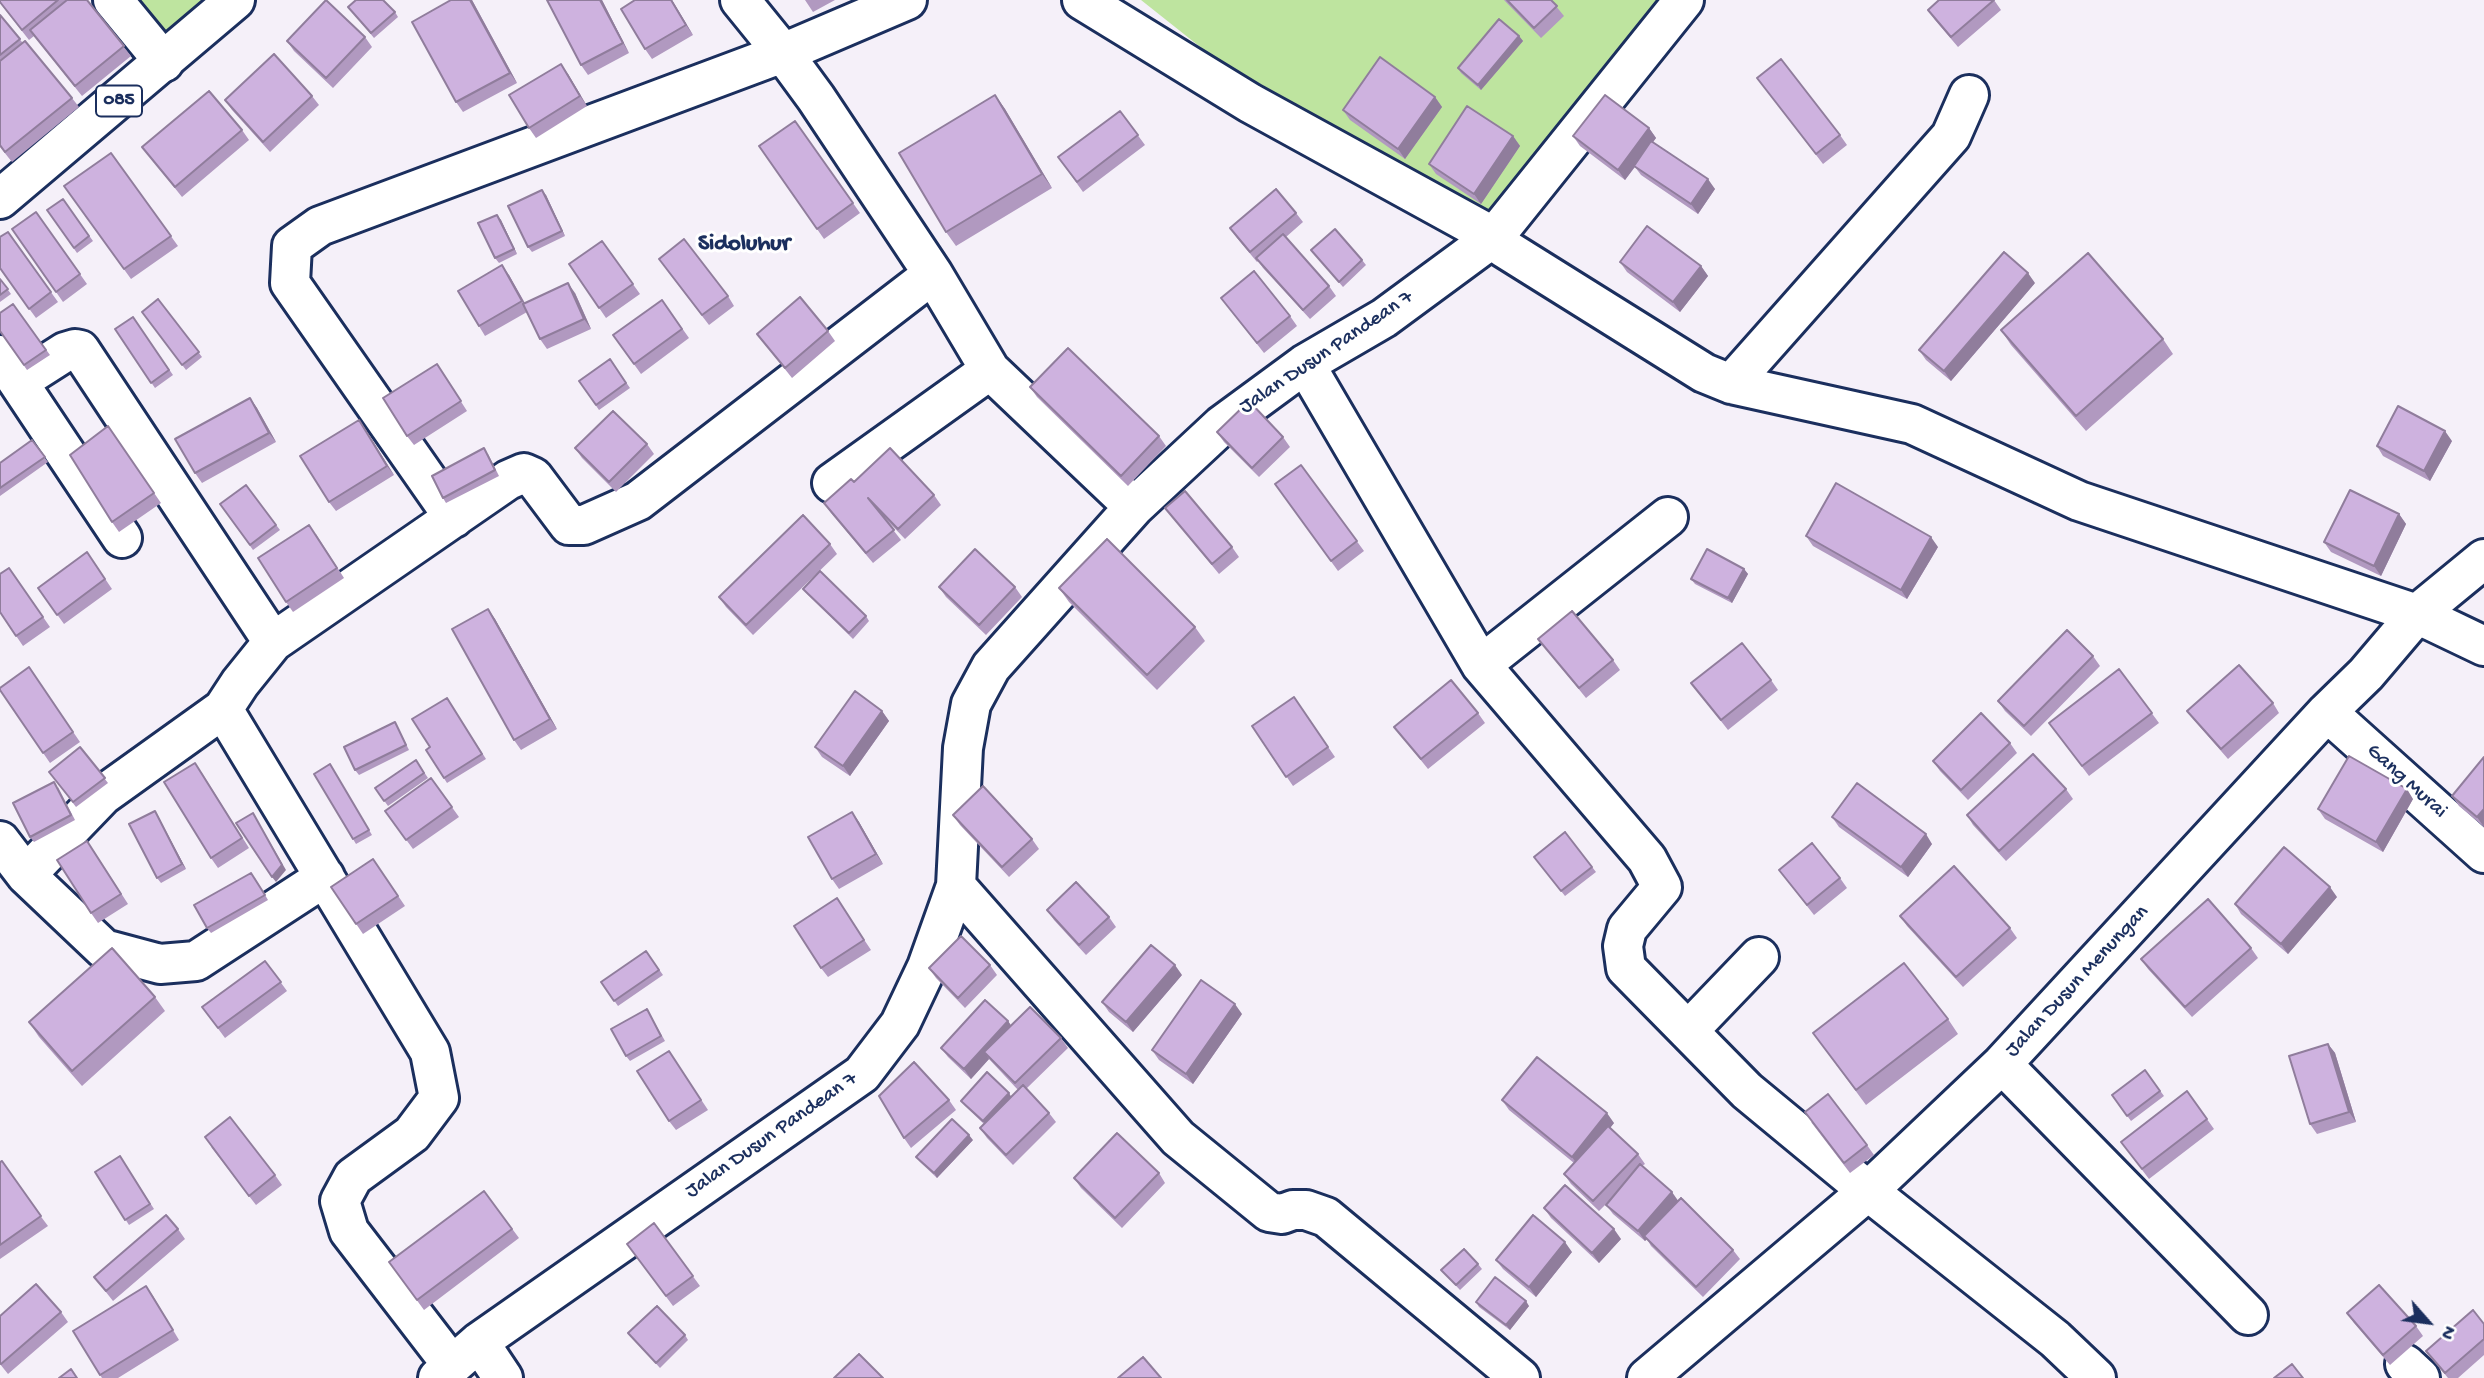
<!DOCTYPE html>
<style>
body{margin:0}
#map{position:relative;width:2484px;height:1378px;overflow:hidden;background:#f5f0f9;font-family:"Gochi Hand",sans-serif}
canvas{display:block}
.north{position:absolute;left:2393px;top:1287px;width:70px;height:70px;-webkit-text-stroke:5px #fff;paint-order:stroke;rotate:118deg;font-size:19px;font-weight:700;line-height:28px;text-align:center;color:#1b2f5e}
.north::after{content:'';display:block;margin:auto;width:24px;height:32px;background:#1b2f5e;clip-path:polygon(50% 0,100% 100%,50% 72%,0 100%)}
</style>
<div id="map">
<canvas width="2484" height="1378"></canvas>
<div class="north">N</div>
</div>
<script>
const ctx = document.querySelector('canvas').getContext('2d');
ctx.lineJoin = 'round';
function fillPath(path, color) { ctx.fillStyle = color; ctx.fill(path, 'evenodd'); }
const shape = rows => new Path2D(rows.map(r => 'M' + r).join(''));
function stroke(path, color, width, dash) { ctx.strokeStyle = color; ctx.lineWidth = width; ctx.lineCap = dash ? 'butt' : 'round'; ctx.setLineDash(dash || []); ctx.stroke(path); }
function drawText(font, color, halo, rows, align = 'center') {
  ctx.font = font + ' "Gochi Hand",sans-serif'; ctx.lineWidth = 6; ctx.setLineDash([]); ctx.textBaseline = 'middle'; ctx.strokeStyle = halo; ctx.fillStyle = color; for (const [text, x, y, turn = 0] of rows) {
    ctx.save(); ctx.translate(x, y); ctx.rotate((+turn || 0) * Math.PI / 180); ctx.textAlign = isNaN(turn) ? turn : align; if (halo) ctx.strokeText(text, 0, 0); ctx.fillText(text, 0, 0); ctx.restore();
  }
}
fillPath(shape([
 [130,0,204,0,161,38],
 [1141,0,1691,0,1504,248,1233,73]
]), '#bee49f');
const street = shape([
 [113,0,164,62],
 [740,0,783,53,816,98,933,274,990,370,1134,507],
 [1082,0,1250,103,1494,237,1504,248,1704,373,1731,384,1912,424,2079,501,2417,614,2484,646],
 [0,355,122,538],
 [1305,364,1481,665,1647,859,1662,887,1627,929,1623,946,1626,968,1747,1091,1868,1191,2055,1339,2096,1378],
 [18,382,65,352,75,349,80,350,273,642],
 [1731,384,1951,136,1969,95],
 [832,483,990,370],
 [454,518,290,283,292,246,320,226,783,53,907,0],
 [1481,665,1668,517],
 [2327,712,2484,853],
 [0,841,26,875,104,949,160,964,196,961,325,877],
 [26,875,103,795,223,709],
 [956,886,1178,1138,1269,1212,1282,1214,1293,1210,1306,1210,1326,1217,1520,1378],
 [1688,1031,1759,957],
 [2002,1064,2248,1315],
 [479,1342,503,1378],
 [2405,1364,2420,1378],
 [452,1365,349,1231,340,1201,353,1177,412,1134,439,1098,430,1052,223,709,240,683,273,642,508,480,524,473,533,477,569,525,584,525,638,501,933,274],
 [438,1378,479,1342,862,1074,900,1024,927,967,956,886,963,748,971,704,991,667,1134,507,1222,425,1305,364,1384,318,1494,237,1684,0],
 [1647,1378,1868,1191,2002,1064,2327,712,2366,674,2417,614,2484,559]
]);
const primary = shape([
 [0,199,235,0]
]);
stroke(street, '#1b2f5e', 44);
stroke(primary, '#1b2f5e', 44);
stroke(street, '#fff', 38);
stroke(primary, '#fff', 38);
fillPath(shape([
 [0,0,87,0,131,56,82,96,34,36,29,40,0,3],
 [451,0,472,0,517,83,463,112,456,102],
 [547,0,602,0,629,53,588,75,581,65],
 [635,0,672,0,693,35,652,59,645,49],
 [805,0,835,0,813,12],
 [1504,0,1551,0,1564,16,1541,38],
 [1994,0,2001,10,1958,47,1935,20,1928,10],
 [348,7,395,12,398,17,374,38],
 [0,15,22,42,72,98,79,107,12,162,0,147],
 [1519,36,1523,41,1481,90,1461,73,1458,68],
 [365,37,372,47,333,88,294,51,287,41],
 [568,74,587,106,536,138,529,128],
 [1757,78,1840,135,1847,145,1823,164],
 [995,95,1005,109,1052,188,956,246,946,232],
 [312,96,319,105,270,152,232,110,225,100],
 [1435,97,1442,107,1405,159,1350,120,1343,110],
 [1120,111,1145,145,1083,192,1058,157],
 [795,121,860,213,824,239,759,146],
 [1649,128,1656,138,1653,142,1715,189,1698,214,1641,175,1635,167,1625,180,1580,146,1573,136],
 [242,130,249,140,182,197,142,147],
 [1513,136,1520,146,1481,204,1436,174,1429,164],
 [111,153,178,246,131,279,64,186],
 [546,195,565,236,532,252,528,247],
 [63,199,93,241,77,253,47,210],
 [36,212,87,284,63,302,12,229],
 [1296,213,1303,222,1286,237,1329,286,1336,296,1310,319,1263,268,1258,261,1257,262,1237,238,1230,228],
 [497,215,501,220,517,254,499,263,495,258],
 [8,232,58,302,36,318,0,269],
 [602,241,640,294,606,318,569,264],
 [1311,250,1362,260,1366,265,1343,287],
 [1620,262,1701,266,1708,276,1680,312,1627,272],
 [666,269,728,296,734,306,709,325],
 [509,275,525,303,575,293,591,329,547,349,540,339,527,312,485,336,479,326],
 [0,279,11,294,0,302],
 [2035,283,1951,381,1926,360,1919,350],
 [1221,298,1290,316,1297,326,1264,353],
 [158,299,202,357,186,370,142,312],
 [662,300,689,338,641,374,613,335],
 [13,304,50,355,27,370,0,331],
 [133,317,173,375,155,388,115,329],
 [2001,330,2163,339,2173,354,2086,431,2011,345],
 [828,331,835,341,792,378,757,334],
 [610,359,630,388,599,410,579,381],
 [437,364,467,411,414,445,407,436],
 [1030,387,1159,436,1166,446,1128,486,1037,397],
 [250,398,257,408,276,442,202,483,195,473],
 [359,420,394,475,336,511,329,502],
 [108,426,161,503,119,532,112,522],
 [1217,432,1283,437,1290,447,1259,477,1224,442],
 [32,440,48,462,0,496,0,463],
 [2452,441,2430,481,2383,456,2377,446],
 [647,444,654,454,616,492,582,458,575,448],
 [488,454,499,476,446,503,443,498],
 [1301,465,1364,551,1338,571,1275,484],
 [854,482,934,495,941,505,905,539,880,513,901,540,873,563,831,513,824,503],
 [246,485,280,530,253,550,220,504],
 [1165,508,1232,547,1239,557,1219,574],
 [2399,514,2406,524,2381,576,2331,552,2324,542],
 [316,534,344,578,293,612,286,602],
 [1806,536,1938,547,1907,599,1813,546],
 [830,544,837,554,753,635,726,607,719,597],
 [87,552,112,589,64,624,38,588],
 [9,568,50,627,23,646,0,612],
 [1744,569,1748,574,1732,603,1695,584,1691,579],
 [939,587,1015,587,1022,597,986,635,946,597],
 [1059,588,1195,627,1205,641,1157,690,1069,602],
 [803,589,866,616,869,621,853,639,807,594],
 [488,609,495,619,557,729,521,750,514,740],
 [1538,639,1613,660,1620,670,1586,698],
 [2093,656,2100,666,2031,736,2005,711,1998,701],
 [29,667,80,742,50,763,0,690],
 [2119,669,2159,723,2089,776,2049,723],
 [1771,680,1778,690,1728,730,1691,683],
 [1294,697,1335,757,1293,786,1252,726],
 [447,698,486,759,447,783,426,750,430,747],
 [2273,703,2279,713,2228,759,2194,720,2187,711],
 [882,711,889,721,850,776,822,757,815,747],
 [1478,713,1485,723,1428,769,1394,727],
 [395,722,409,750,359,775,355,770],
 [2010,743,2017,753,1968,800,1940,771,1933,761],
 [80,747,108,783,76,807,49,772],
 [2484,757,2484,827,2459,806,2452,796],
 [416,760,428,778,388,806,375,788],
 [330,764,372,835,356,844,353,839],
 [202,773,249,848,218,868,211,858],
 [431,778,459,817,413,849,385,811],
 [58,787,75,820,34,842,30,837],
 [2066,789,2073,799,2006,861,1973,825,1967,815],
 [2413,799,2383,852,2325,819,2318,809],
 [155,811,186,869,161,883,157,878],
 [852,812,859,822,883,864,839,889,832,879],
 [953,815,1032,839,1039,849,1009,877,960,825],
 [1832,817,1932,844,1908,877,1839,827],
 [1565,832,1596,872,1565,896,1534,857],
 [94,851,128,904,98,923,91,913],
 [373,859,405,906,363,934,331,887],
 [1779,870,1840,878,1847,888,1814,915],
 [255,878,268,900,211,933,207,928],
 [2337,897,2288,954,2241,914,2235,904],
 [843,908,871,950,828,977,821,968],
 [1047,910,1109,917,1116,927,1086,955,1054,920],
 [1900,916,2010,928,2017,938,1963,987,1907,926],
 [2251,948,2258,958,2192,1017,2148,969,2141,959],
 [646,951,663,975,618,1006,601,982],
 [265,961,287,991,225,1038,202,1007],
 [990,965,997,975,965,1008,936,978,929,968],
 [1182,975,1133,1032,1109,1012,1102,1002],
 [155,997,165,1011,82,1086,39,1037,29,1022],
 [647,1009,665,1041,630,1061,626,1056],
 [1242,1014,1193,1084,1159,1060,1152,1050],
 [1948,1019,1958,1034,1866,1105,1813,1033],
 [1008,1021,1011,1026,1061,1038,1068,1048,1026,1089,1049,1113,1056,1122,1013,1165,987,1138,980,1128,984,1124,965,1106,961,1101,1011,1097,1018,1090,989,1059,971,1079,948,1057,941,1048],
 [2328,1044,2335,1053,2356,1122,2317,1134,2310,1124],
 [669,1051,708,1110,676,1130,669,1121],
 [2145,1070,2164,1096,2131,1121,2112,1095],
 [2187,1091,2214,1129,2149,1179,2121,1142],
 [949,1100,956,1110,911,1148,904,1138],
 [1502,1100,1614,1123,1610,1128,1638,1154,1645,1164,1642,1166,1678,1201,1733,1250,1740,1259,1703,1297,1651,1246,1647,1239,1645,1241,1613,1214,1606,1205,1611,1199,1599,1211,1571,1184,1564,1174,1574,1163,1509,1110],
 [1811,1122,1867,1145,1874,1155,1850,1173],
 [973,1140,937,1178,920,1162,916,1157],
 [211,1147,275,1175,282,1185,256,1205],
 [120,1156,154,1209,129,1225,95,1172],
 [0,1162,48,1226,0,1259],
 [1159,1173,1165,1183,1122,1228,1081,1188,1074,1178],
 [484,1191,519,1238,424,1310,389,1262],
 [1544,1208,1621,1239,1599,1263,1551,1218],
 [654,1223,700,1286,673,1306,627,1244],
 [178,1229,185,1239,113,1301,94,1277],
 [1572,1252,1536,1297,1503,1269,1496,1260],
 [1478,1264,1482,1269,1460,1290,1441,1270],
 [146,1286,179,1340,118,1378,102,1378,73,1331],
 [1476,1302,1529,1306,1510,1330,1479,1307],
 [61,1312,68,1322,8,1374,0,1364,0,1316],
 [2347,1313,2416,1326,2423,1336,2390,1365,2354,1323],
 [2484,1324,2484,1355,2458,1378,2448,1378,2426,1351],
 [628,1333,685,1335,688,1340,660,1368]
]), '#b199c0');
fillPath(shape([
 [470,0,472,0,517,83,510,73],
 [600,0,602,0,629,53,623,43],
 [671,0,672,0,693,35,686,25],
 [1519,36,1523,41,1481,90,1478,85],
 [561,64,568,74,587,106,580,96],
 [995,95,1005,109,1052,188,1042,174],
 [1435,97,1442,107,1405,159,1398,149],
 [1649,128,1656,138,1625,180,1618,170],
 [1513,136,1520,146,1481,204,1474,194],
 [1708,179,1715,189,1698,214,1691,204],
 [542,190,546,195,565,236,562,231],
 [497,215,501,220,517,254,514,249],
 [502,265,509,275,529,311,522,301],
 [1701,266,1708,276,1680,312,1673,302],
 [2028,273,2035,283,1951,381,1944,371],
 [568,283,575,293,591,329,584,319],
 [250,398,257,408,276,442,269,433],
 [359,420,366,430,394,475,387,466],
 [2445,431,2452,441,2430,481,2424,471],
 [2399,514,2406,524,2381,576,2374,566],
 [1931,537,1938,547,1907,599,1901,590],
 [1744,569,1748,574,1732,603,1728,598],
 [488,609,495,619,557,729,550,719],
 [882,711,889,721,850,776,843,766],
 [2407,789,2413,799,2383,852,2376,842],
 [2484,809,2484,827,2477,817],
 [155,811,158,816,186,869,182,864],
 [852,812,859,822,883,864,876,854],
 [253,813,286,870,276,882,272,877],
 [1926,834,1932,844,1908,877,1901,867],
 [2330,887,2337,897,2288,954,2281,944],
 [1175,965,1182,975,1133,1032,1126,1022],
 [1235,1004,1242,1014,1193,1084,1186,1074],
 [1008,1021,1015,1031,984,1052,989,1059,971,1079,964,1069],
 [2328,1044,2335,1053,2356,1122,2349,1112],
 [1009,1093,1012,1098,986,1126,983,1121],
 [1607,1113,1614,1123,1579,1167,1572,1157],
 [969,1135,973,1140,937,1178,934,1173],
 [1672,1192,1679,1202,1644,1236,1647,1239,1645,1241,1638,1231],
 [1614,1229,1621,1239,1599,1263,1592,1253],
 [1565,1242,1572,1252,1536,1297,1529,1287],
 [146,1286,153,1296,179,1340,173,1330],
 [1526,1301,1529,1306,1510,1330,1506,1325]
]), '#907d9c');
const building = shape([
 [0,0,58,0,22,30,0,2,0,0],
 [67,0,87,0,124,46,75,86,30,30,67,0],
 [326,0,365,37,326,78,287,41,326,0],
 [356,0,383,0,395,12,371,33,348,7,356,0],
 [451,0,470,0,510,73,456,102,412,22,451,0],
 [547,0,600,0,623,43,581,65,547,0],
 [635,0,671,0,686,25,645,49,621,9,635,0],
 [1507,0,1551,0,1557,6,1534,28,1507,0],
 [1939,0,1994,0,1951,37,1928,10,1939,0],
 [0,15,20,39,0,55,0,15],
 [1499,19,1519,36,1478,85,1458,68,1499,19],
 [25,41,72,98,5,152,0,145,0,61,25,41],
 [274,54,312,96,263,142,225,100,274,54],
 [1380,57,1435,97,1398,149,1343,110,1380,57],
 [1781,59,1840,135,1816,154,1757,78,1781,59],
 [561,64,580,96,529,128,509,95,561,64],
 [209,91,242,130,175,187,142,147,209,91],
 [995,95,1042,174,946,232,899,153,995,95],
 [1605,95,1649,128,1618,170,1573,136,1605,95],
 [1467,106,1513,136,1474,194,1429,164,1467,106],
 [1120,111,1138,135,1077,182,1058,157,1120,111],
 [795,121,853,203,817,229,759,146,795,121],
 [1651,141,1708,179,1691,204,1634,166,1651,141],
 [111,153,171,236,124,269,64,186,111,153],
 [1276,189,1296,213,1250,252,1230,228,1276,189],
 [542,190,562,231,528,247,508,206,542,190],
 [63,199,89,236,74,248,47,210,63,199],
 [36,212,80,274,56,292,12,229,36,212],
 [497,215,514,249,495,258,478,223,497,215],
 [1647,226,1701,266,1673,302,1620,262,1647,226],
 [1335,229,1362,260,1339,282,1311,250,1335,229],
 [8,232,51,292,29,309,0,268,0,237,8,232],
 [1283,234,1329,286,1303,310,1256,258,1283,234],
 [684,239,728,296,702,315,659,259,684,239],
 [602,241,633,284,599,308,569,264,602,241],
 [2004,252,2028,273,1944,371,1919,350,2004,252],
 [2088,253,2163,339,2076,416,2001,330,2088,253],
 [502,265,522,301,479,326,458,291,502,265],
 [1254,271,1290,316,1257,343,1221,298,1254,271],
 [0,279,8,289,0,295,0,279],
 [568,283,584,319,540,339,523,304,568,283],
 [800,297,828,331,785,368,757,334,800,297],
 [158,299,199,352,182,365,142,312,158,299],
 [662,300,682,329,634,364,613,335,662,300],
 [13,304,46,350,24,365,0,331,0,313,13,304],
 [133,317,169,370,151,383,115,329,133,317],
 [1068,348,1159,436,1121,476,1030,387,1068,348],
 [610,359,626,383,596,405,579,381,610,359],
 [437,364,461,401,407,436,383,398,437,364],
 [250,398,269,433,195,473,175,439,250,398],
 [1249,401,1283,437,1252,468,1217,432,1249,401],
 [2398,406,2445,431,2424,471,2377,446,2398,406],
 [613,411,647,444,609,482,575,448,613,411],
 [359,420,387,466,329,502,300,456,359,420],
 [108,426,154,493,112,522,70,455,108,426],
 [32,440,45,457,0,488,0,463,32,440],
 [484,448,495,470,443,498,432,476,484,448],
 [890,448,934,495,898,529,868,498,894,530,866,553,824,503,851,479,854,482,890,448],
 [1301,465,1357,541,1331,561,1275,484,1301,465],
 [1836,483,1931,537,1901,590,1806,536,1836,483],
 [246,485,276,525,250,545,220,504,246,485],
 [2350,490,2399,514,2374,566,2324,542,2350,490],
 [1185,491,1232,547,1212,564,1165,508,1185,491],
 [803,515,830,544,746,625,719,597,803,515],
 [309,525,337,568,286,602,258,558,309,525],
 [1107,539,1195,627,1147,675,1059,588,1107,539],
 [975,549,1015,587,979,625,939,587,975,549],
 [1707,549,1744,569,1728,598,1691,579,1707,549],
 [87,552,105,579,57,615,38,588,87,552],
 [9,568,43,617,16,636,0,612,0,574,9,568],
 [820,571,866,616,849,633,803,589,820,571],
 [488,609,550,719,514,740,452,629,488,609],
 [1572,611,1613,660,1579,688,1538,639,1572,611],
 [2067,630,2093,656,2024,726,1998,701,2067,630],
 [1742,643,1771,680,1721,720,1691,683,1742,643],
 [2239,665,2273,703,2221,749,2187,711,2239,665],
 [29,667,73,732,43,753,0,690,0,688,29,667],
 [2119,669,2152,713,2082,766,2049,723,2119,669],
 [1451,680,1478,713,1421,759,1394,727,1451,680],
 [855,691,882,711,843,766,815,747,855,691],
 [1294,697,1328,747,1286,777,1252,726,1294,697],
 [447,698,482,754,444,778,426,750,430,747,412,719,447,698],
 [1981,713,2010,743,1961,790,1933,761,1981,713],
 [395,722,406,745,355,770,344,747,395,722],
 [80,747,105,778,73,802,49,772,80,747],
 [2033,754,2066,789,1999,851,1967,815,2033,754],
 [2349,756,2407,789,2376,842,2318,809,2349,756],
 [2484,757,2484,809,2477,817,2452,796,2484,757],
 [416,760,424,773,384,801,375,788,416,760],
 [195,763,242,838,211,858,164,782,195,763],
 [330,764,369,830,353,839,314,774,330,764],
 [431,778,452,807,406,840,385,811,431,778],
 [54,782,71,815,30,837,13,803,54,782],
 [1857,783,1926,834,1901,867,1832,817,1857,783],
 [983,786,1032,839,1002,867,953,815,983,786],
 [155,811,182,864,157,878,129,824,155,811],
 [852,812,876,854,832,879,808,837,852,812],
 [253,813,282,865,272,877,236,823,253,813],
 [1565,832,1592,867,1561,891,1534,857,1565,832],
 [87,841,121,894,91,913,57,860,87,841],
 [1812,843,1840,878,1807,905,1779,870,1812,843],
 [2284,847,2330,887,2281,944,2235,904,2284,847],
 [373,859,398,896,356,924,331,887,373,859],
 [1954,866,2010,928,1956,977,1900,916,1954,866],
 [251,873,265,895,207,928,194,905,251,873],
 [1076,882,1109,917,1079,945,1047,910,1076,882],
 [837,898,864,940,821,968,794,926,837,898],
 [2208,899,2251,948,2185,1007,2141,959,2208,899],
 [961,936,990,965,958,998,929,968,961,936],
 [1151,945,1175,965,1126,1022,1102,1002,1151,945],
 [112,948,155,997,72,1071,29,1022,112,948],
 [646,951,659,970,614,1001,601,982,646,951],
 [265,961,281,982,218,1028,202,1007,265,961],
 [1904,963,1948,1019,1856,1090,1813,1033,1904,963],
 [1201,980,1235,1004,1186,1074,1152,1050,1201,980],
 [985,1000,1008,1021,964,1069,941,1048,985,1000],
 [1030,1007,1061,1038,1015,1083,984,1052,1030,1007],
 [647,1009,661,1036,626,1056,611,1029,647,1009],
 [2328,1044,2349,1112,2310,1124,2289,1056,2328,1044],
 [669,1051,701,1100,669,1121,637,1071,669,1051],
 [1537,1057,1607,1113,1572,1157,1502,1100,1537,1057],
 [914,1062,949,1100,904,1138,879,1096,914,1062],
 [2145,1070,2160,1091,2127,1116,2112,1095,2145,1070],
 [987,1072,1009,1093,983,1121,961,1101,987,1072],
 [1023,1085,1049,1113,1006,1155,980,1128,1023,1085],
 [2187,1091,2207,1119,2142,1169,2121,1142,2187,1091],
 [1828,1094,1867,1145,1844,1163,1805,1112,1828,1094],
 [230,1117,275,1175,249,1196,205,1137,230,1117],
 [952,1119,969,1135,934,1173,916,1157,952,1119],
 [1608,1126,1638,1154,1593,1201,1564,1174,1608,1126],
 [1117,1133,1159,1173,1115,1218,1074,1178,1117,1133],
 [120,1156,150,1204,125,1220,95,1172,120,1156],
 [2,1161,41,1216,0,1245,0,1162,2,1161],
 [1640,1164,1672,1192,1638,1231,1606,1205,1640,1164],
 [1565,1185,1614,1229,1592,1253,1544,1208,1565,1185],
 [484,1191,512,1229,417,1300,389,1262,484,1191],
 [1681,1198,1733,1250,1696,1287,1644,1236,1681,1198],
 [166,1215,178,1229,106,1291,94,1277,166,1215],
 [1533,1215,1565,1242,1529,1287,1496,1260,1533,1215],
 [654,1223,693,1276,666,1296,627,1244,654,1223],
 [1464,1249,1478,1264,1456,1285,1441,1270,1464,1249],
 [1495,1277,1526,1301,1506,1325,1476,1302,1495,1277],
 [36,1284,61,1312,1,1364,0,1363,0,1316,36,1284],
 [2379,1285,2416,1326,2383,1355,2347,1313,2379,1285],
 [146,1286,173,1330,100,1375,73,1331,146,1286],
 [657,1306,685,1335,656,1363,628,1333,657,1306],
 [2473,1310,2484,1324,2484,1339,2445,1373,2426,1351,2473,1310],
 [859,1354,883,1378,834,1378,859,1354],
 [1143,1357,1161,1378,1118,1378,1143,1357],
 [2292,1364,2303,1378,2274,1378,2292,1364],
 [71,1369,77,1378,59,1378,71,1369]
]);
fillPath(building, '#ceb2df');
stroke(building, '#907d9c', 2);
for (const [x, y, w] of [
 [119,101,46]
]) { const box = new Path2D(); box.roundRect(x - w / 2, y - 15.5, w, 31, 5); ctx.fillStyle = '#fff'; ctx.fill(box); stroke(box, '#1b2f5e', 2); }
drawText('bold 19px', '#1b2f5e', null, [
 ["085",119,101]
]);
drawText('21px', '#1b2f5e', '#fff', [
 ["Jalan Dusun Pandean 7",1327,353,-34],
 ["Gang Murai",2406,782,42],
 ["Jalan Dusun Menungan",2078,982,-47],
 ["Jalan Dusun Pandean 7",772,1136,-35]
]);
drawText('bold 24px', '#1b2f5e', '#fff', [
 ["Sidoluhur",744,245]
]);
</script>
